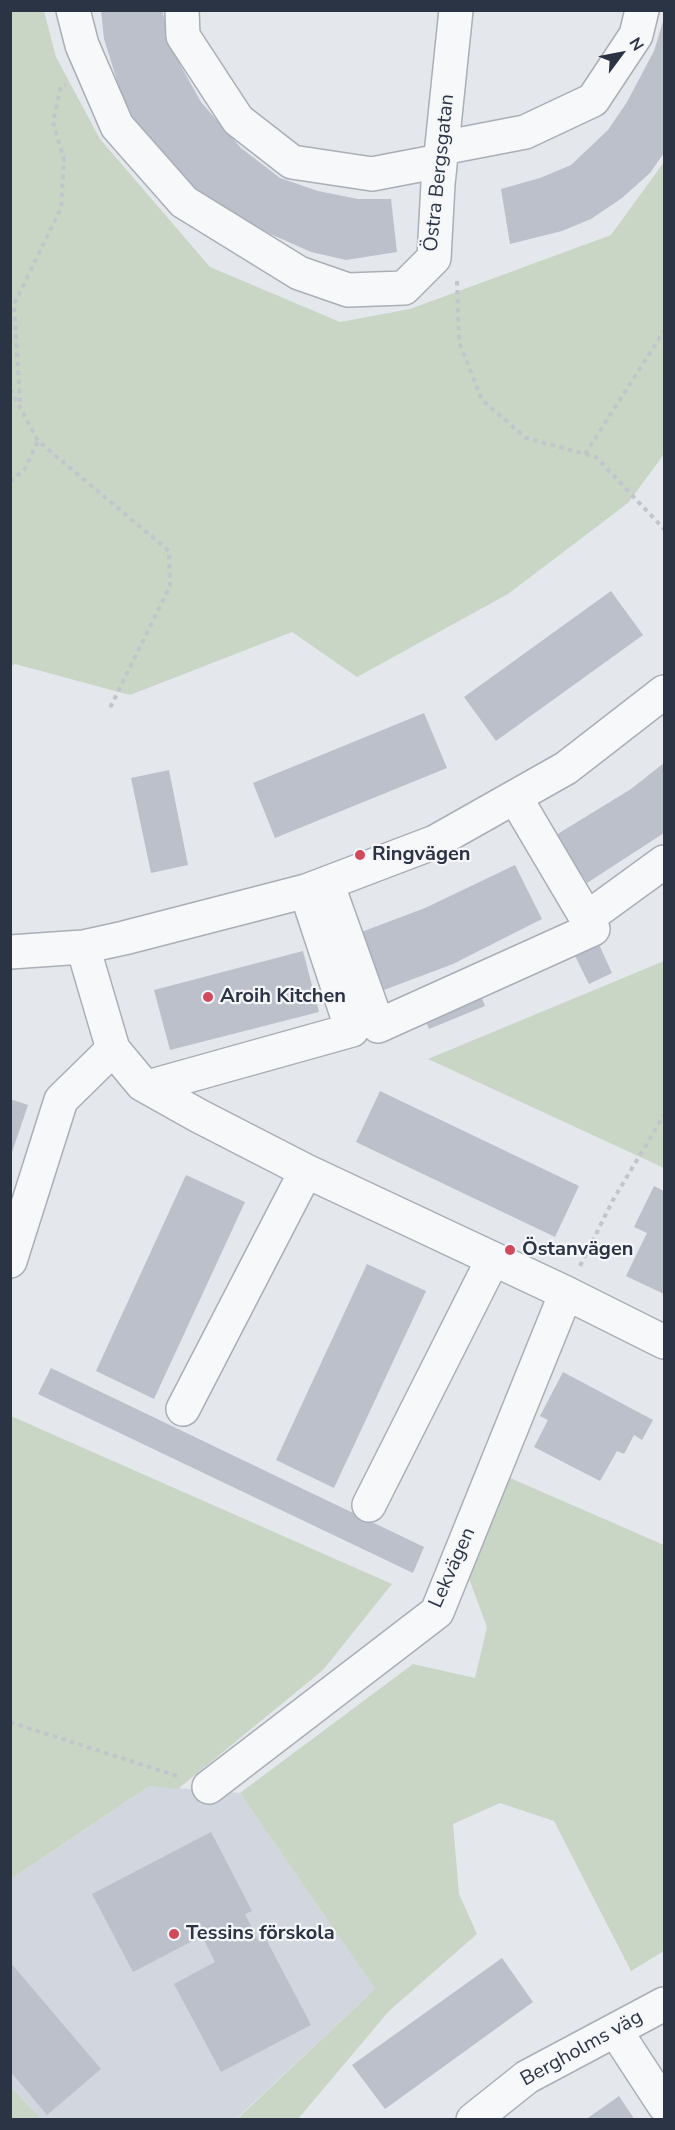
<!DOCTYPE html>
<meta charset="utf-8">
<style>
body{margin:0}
#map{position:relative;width:675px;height:2130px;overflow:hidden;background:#e4e7ec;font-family:"Nunito Sans",sans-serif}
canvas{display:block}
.frame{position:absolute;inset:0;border:12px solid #2b3445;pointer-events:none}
.north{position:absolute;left:591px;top:24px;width:60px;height:60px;-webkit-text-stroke:4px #f4f6f9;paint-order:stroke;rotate:58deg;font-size:16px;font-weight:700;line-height:24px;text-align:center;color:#2b3445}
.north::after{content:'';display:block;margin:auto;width:21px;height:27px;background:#2b3445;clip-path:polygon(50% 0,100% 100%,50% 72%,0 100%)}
</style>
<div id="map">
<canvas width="675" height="2130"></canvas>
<div class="frame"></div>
<div class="north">N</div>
</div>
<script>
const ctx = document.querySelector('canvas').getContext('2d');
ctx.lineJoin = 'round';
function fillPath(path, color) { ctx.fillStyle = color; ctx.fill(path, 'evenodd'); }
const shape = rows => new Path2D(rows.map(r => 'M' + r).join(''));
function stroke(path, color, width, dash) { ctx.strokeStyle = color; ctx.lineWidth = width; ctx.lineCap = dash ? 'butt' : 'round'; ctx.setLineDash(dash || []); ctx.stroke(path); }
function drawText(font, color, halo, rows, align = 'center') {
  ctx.font = font + ' "Nunito Sans",sans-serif'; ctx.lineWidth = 4.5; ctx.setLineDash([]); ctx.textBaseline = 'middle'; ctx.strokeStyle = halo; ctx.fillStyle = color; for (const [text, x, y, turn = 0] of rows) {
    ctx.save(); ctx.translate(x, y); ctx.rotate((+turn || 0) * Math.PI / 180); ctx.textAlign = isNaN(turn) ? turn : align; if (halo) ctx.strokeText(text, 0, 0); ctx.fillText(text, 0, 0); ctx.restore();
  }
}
fillPath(shape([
 [149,1786,240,1793,375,1989,236,2119,42,2119,11,2087,11,1879]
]), '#d2d6de');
fillPath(shape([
 [11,10,44,11,56,57,100,139,210,267,340,322,410,309,611,235,664,162,664,454,628,503,508,594,357,677,292,632,130,695,15,664,11,666],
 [664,961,664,1168,428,1059],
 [11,1416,392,1584,323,1670,178,1789,149,1786,11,1879],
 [510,1478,664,1545,664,1951,631,1971,554,1821,500,1803,453,1824,459,1894,477,1934,389,2011,298,2119,236,2120,375,1989,240,1793,413,1664,475,1678,487,1627,468,1576],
 [11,2087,42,2119,11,2119]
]), '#c9d6c5');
fillPath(shape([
 [101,10,162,10,172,50,201,102,241,148,280,178,318,191,358,199,391,199,397,252,346,260,311,252,266,232,244,227,203,197,141,133,121,93,104,39],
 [664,18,664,153,650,173,622,198,591,219,562,231,510,244,501,189,540,178,571,165,608,130,627,102,654,51],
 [611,591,643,635,496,741,464,697],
 [424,713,447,768,275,838,253,783],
 [664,763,664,833,587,883,556,835,631,789],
 [169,770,188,865,151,873,131,778],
 [515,865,542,919,453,964,368,996,348,937,425,908],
 [597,940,612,973,589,984,573,952],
 [303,951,319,1012,170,1050,154,990],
 [479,991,485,1006,429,1029,423,1014],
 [380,1091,579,1186,555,1237,356,1142],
 [10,1099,28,1105,11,1155,10,1154],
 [186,1175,245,1202,154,1399,96,1371],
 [654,1186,664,1191,664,1294,626,1276,647,1233,634,1227],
 [367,1264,426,1291,334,1488,276,1460],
 [51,1368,424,1547,413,1573,38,1394],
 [563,1372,653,1420,642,1440,634,1435,624,1454,617,1451,600,1481,534,1447,548,1420,540,1416],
 [211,1832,252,1911,245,1914,259,1942,266,1939,311,2025,221,2072,174,1984,215,1962,202,1936,133,1972,92,1894],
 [502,1958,533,2002,385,2109,352,2065],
 [10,1962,101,2069,47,2115,10,2071],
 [619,2096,635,2120,585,2120]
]), '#bbc0ca');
const minor = shape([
 [73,10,82,45,117,126,184,202,299,273,348,290,404,288,434,258,438,184,456,10],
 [182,10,183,36,238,120,292,162,372,174,440,161],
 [442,148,525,132,593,100,636,35,642,10],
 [327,883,378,1026,593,929,515,797],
 [587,918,664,862],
 [83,947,113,1049,142,1084,199,1116,306,1171,566,1293,664,1342],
 [10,952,83,947,124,938,306,891,435,842,566,768,664,692],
 [148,1087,352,1030,308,897],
 [10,1261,61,1100,113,1049],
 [183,1409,306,1171],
 [369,1505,493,1259],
 [209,1787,437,1612,566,1293],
 [615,2030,664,2105],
 [473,2120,527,2077,664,2004]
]);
stroke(minor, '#a9aeb7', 36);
stroke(shape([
 [457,281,459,342,482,400,526,438,596,457,664,529],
 [10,389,38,441,169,551,170,586,109,710],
 [20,402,14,304,61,208,64,160,53,122,61,86,66,85],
 [585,454,664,331],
 [10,482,25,469,38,441],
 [580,1266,613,1200,664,1115],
 [10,1722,180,1777]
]), '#c2c5cb', 4, [4.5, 4.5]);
stroke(minor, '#f7f8fa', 33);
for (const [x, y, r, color] of [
 [360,855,6,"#d1495b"],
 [208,997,6,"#d1495b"],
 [510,1250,6,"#d1495b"],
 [174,1934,6,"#d1495b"]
]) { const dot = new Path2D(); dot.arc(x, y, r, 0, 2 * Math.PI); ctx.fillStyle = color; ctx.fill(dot); stroke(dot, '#f4f6f9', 2); }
drawText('20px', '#2b3445', '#f4f6f9', [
 ["Östra Bergsgatan",440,173,-84],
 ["Lekvägen",453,1568,-66],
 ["Bergholms väg",582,2049,-29]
]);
drawText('bold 20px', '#2b3445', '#f4f6f9', [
 ["Ringvägen",372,855],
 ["Aroih Kitchen",220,997],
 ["Östanvägen",522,1250],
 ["Tessins förskola",186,1934]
], 'left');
</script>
